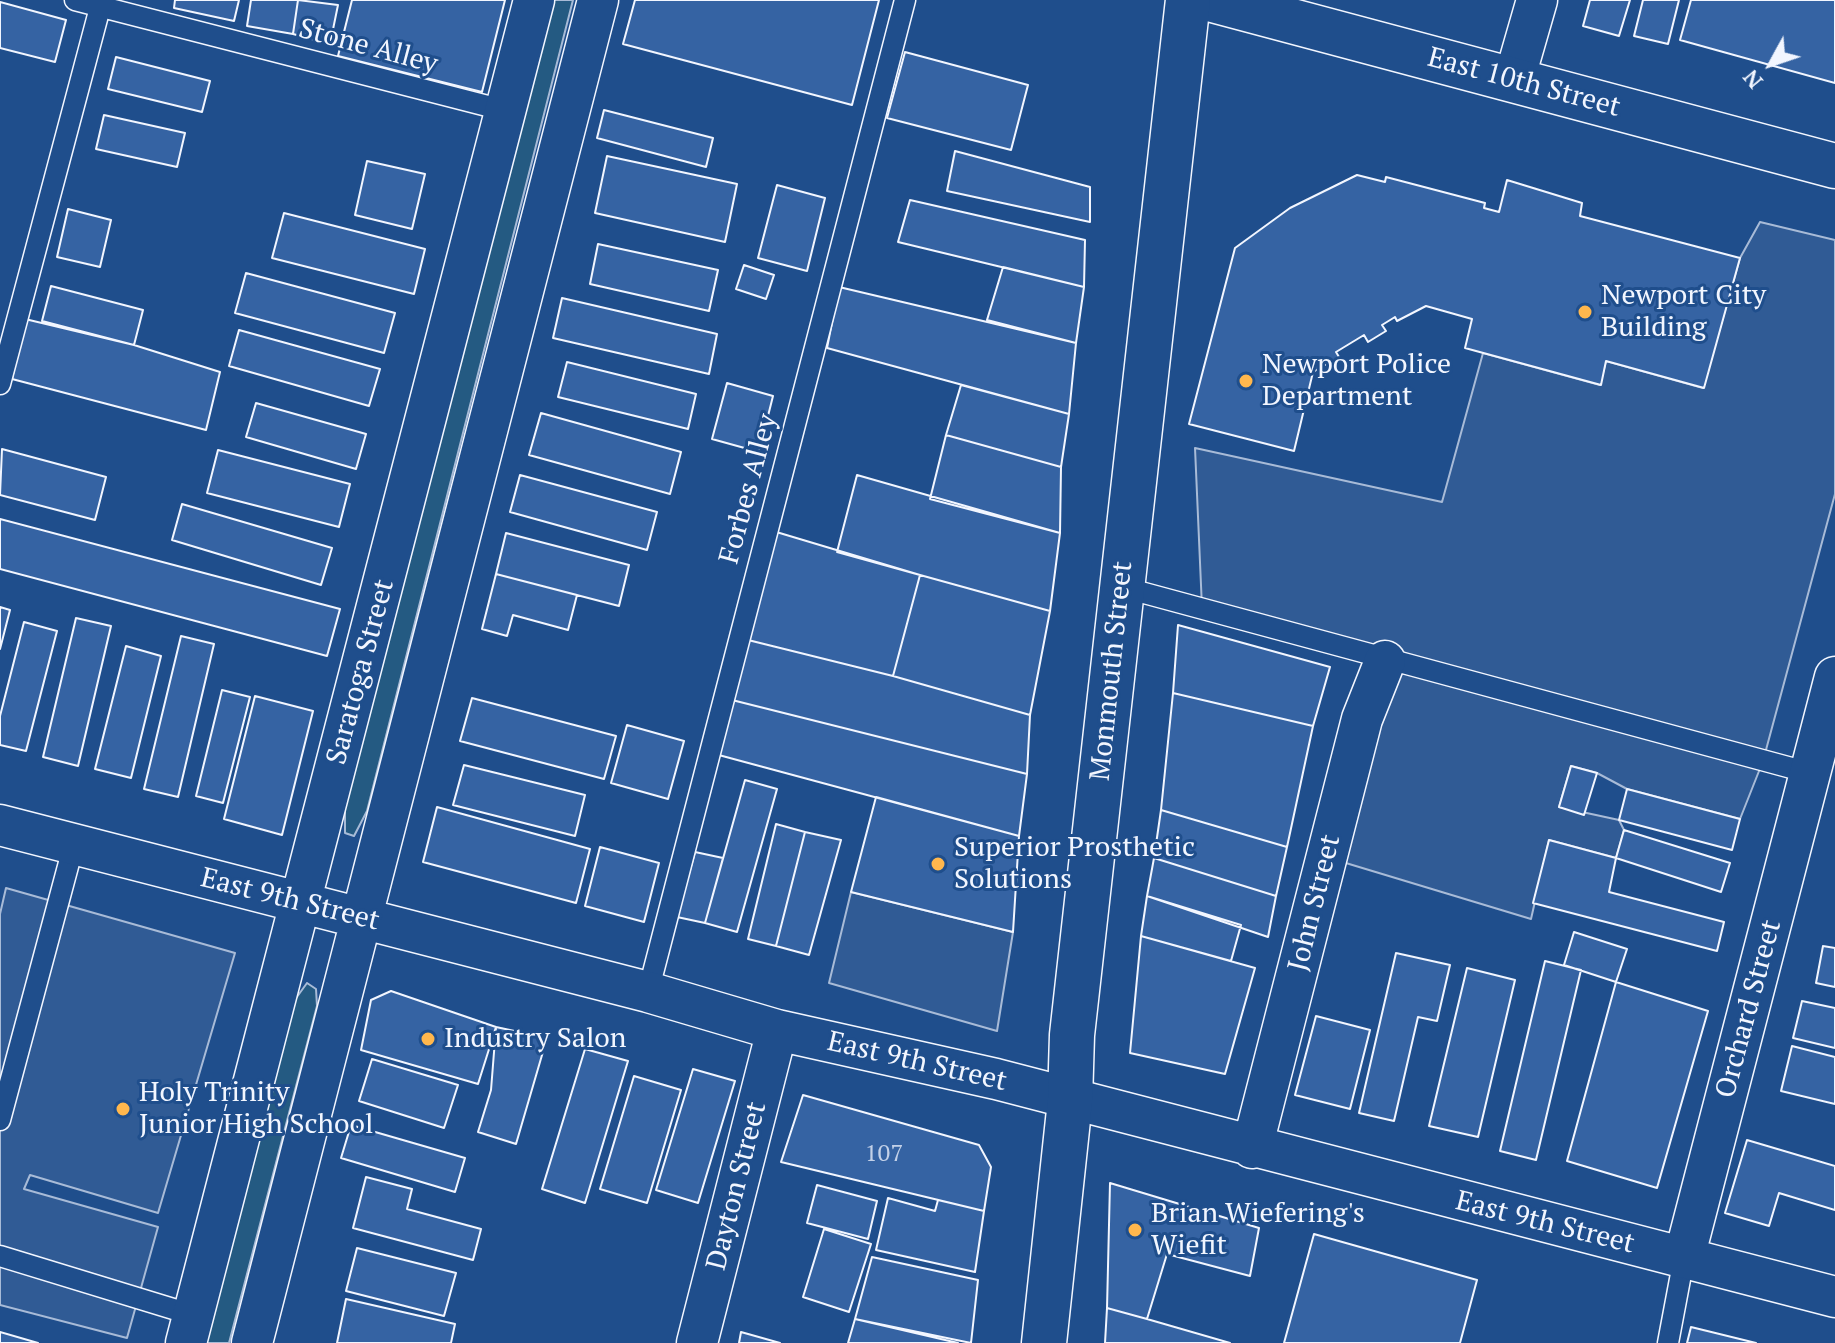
<!DOCTYPE html>
<style>
body{margin:0}
#map{position:relative;width:1835px;height:1343px;overflow:hidden;background:#1f4e8c;font-family:"PT Serif",serif}
canvas{display:block}
.north{position:absolute;left:1731px;top:24px;width:80px;height:80px;-webkit-text-stroke:6px #1f4e8c;paint-order:stroke;rotate:230deg;font-size:22px;font-weight:700;line-height:32px;text-align:center;color:#f2f6ff}
.north::after{content:'';display:block;margin:auto;width:28px;height:36px;background:#f2f6ff;clip-path:polygon(50% 0,100% 100%,50% 72%,0 100%)}
</style>
<div id="map">
<canvas width="1835" height="1343"></canvas>
<div class="north">N</div>
</div>
<script>
const ctx = document.querySelector('canvas').getContext('2d');
ctx.lineJoin = 'round';
function fillPath(path, color) { ctx.fillStyle = color; ctx.fill(path, 'evenodd'); }
const shape = rows => new Path2D(rows.map(r => 'M' + r).join(''));
function stroke(path, color, width, dash) { ctx.strokeStyle = color; ctx.lineWidth = width; ctx.lineCap = dash ? 'butt' : 'round'; ctx.setLineDash(dash || []); ctx.stroke(path); }
function drawText(font, color, halo, rows, align = 'center') {
  ctx.font = font + ' "PT Serif",serif'; ctx.lineWidth = 6; ctx.setLineDash([]); ctx.textBaseline = 'middle'; ctx.strokeStyle = halo; ctx.fillStyle = color; for (const [text, x, y, turn = 0] of rows) {
    ctx.save(); ctx.translate(x, y); ctx.rotate((+turn || 0) * Math.PI / 180); ctx.textAlign = isNaN(turn) ? turn : align; if (halo) ctx.strokeText(text, 0, 0); ctx.fillText(text, 0, 0); ctx.restore();
  }
}
const green = shape([
 [554,0,573,0,367,811,354,836,345,833,345,803,554,0],
 [307,983,316,989,317,1006,229,1343,205,1343,294,1001,307,983]
]);
fillPath(green, '#245a82');
stroke(green, '#a8bbd7', 2);
const parking = shape([
 [1760,222,1835,240,1835,494,1763,761,1740,819,1627,789,1597,773,1571,766,1559,807,1619,820,1624,830,1616,858,1549,840,1531,919,1326,857,1385,661,1202,608,1195,448,1442,502,1483,353,1600,385,1606,361,1703,388,1740,258,1760,222],
 [6,888,235,953,158,1213,30,1175,24,1189,158,1227,127,1338,0,1305,0,914,6,888],
 [851,892,1013,932,997,1031,829,983,851,892]
]);
fillPath(parking, '#305b95');
stroke(parking, '#a8bbd7', 2);
const building = shape([
 [175,0,239,0,234,21,174,8,175,0],
 [251,0,298,0,293,34,247,26,251,0],
 [298,0,338,5,330,44,293,34,298,0],
 [352,0,505,0,482,92,338,56,352,0],
 [635,0,879,0,852,105,623,44,635,0],
 [1590,0,1630,0,1619,36,1583,26,1590,0],
 [1643,0,1679,0,1668,44,1634,36,1643,0],
 [1691,0,1835,0,1835,83,1680,40,1691,0],
 [0,2,66,20,55,62,0,48,0,2],
 [905,52,1028,85,1011,150,887,118,905,52],
 [116,57,210,81,202,112,108,89,116,57],
 [604,110,713,138,706,167,597,138,604,110],
 [104,115,185,133,177,167,96,149,104,115],
 [955,151,1090,187,1090,222,947,191,955,151],
 [607,156,737,184,725,242,595,213,607,156],
 [367,161,425,174,412,229,355,215,367,161],
 [1357,175,1385,182,1386,177,1485,203,1484,208,1499,212,1507,180,1582,203,1580,216,1740,258,1704,388,1606,361,1601,385,1465,348,1472,319,1426,306,1397,321,1395,317,1382,325,1386,331,1368,342,1364,335,1336,352,1339,357,1313,372,1294,451,1189,424,1235,248,1290,208,1357,175],
 [777,185,825,198,807,271,758,258,777,185],
 [910,200,1085,240,1084,287,898,242,910,200],
 [68,209,111,220,100,267,57,257,68,209],
 [284,213,425,249,414,294,272,258,284,213],
 [598,244,718,270,709,311,590,284,598,244],
 [744,265,774,275,766,299,736,289,744,265],
 [1003,267,1084,287,1076,343,987,320,1003,267],
 [246,273,395,313,384,353,235,313,246,273],
 [51,286,143,310,134,345,42,321,51,286],
 [839,287,1076,343,1069,414,827,348,839,287],
 [562,298,717,334,709,374,553,338,562,298],
 [25,319,134,345,220,372,206,430,12,379,25,319],
 [239,330,380,369,369,406,229,366,239,330],
 [567,362,696,394,688,429,558,397,567,362],
 [727,383,773,396,759,452,712,439,727,383],
 [961,385,1069,414,1061,467,946,435,961,385],
 [256,403,366,434,356,469,246,437,256,403],
 [541,413,681,452,670,494,529,455,541,413],
 [946,435,1061,467,1060,533,930,499,946,435],
 [2,449,106,477,95,520,0,495,2,449],
 [218,450,350,484,339,527,207,493,218,450],
 [520,475,657,512,647,550,510,512,520,475],
 [857,475,1060,533,1050,611,837,552,857,475],
 [182,504,332,548,321,585,172,540,182,504],
 [0,519,340,609,327,656,0,569,0,519],
 [773,531,920,575,893,676,744,639,773,531],
 [506,533,629,565,619,606,496,574,506,533],
 [496,574,577,595,568,630,513,615,507,636,482,629,496,574],
 [920,575,1050,611,1030,715,893,676,920,575],
 [0,607,10,610,0,649,0,607],
 [76,618,111,626,78,766,43,757,76,618],
 [24,622,57,631,26,751,0,745,0,716,24,622],
 [1178,625,1330,667,1313,726,1173,693,1178,625],
 [181,636,214,644,178,797,144,789,181,636],
 [744,639,893,676,1030,715,1027,774,728,699,744,639],
 [126,646,161,656,131,778,95,769,126,646],
 [222,690,250,697,223,803,196,796,222,690],
 [1173,693,1313,726,1287,847,1161,810,1173,693],
 [255,696,313,711,282,835,224,819,255,696],
 [472,698,616,736,604,779,460,741,472,698],
 [728,699,1027,774,1019,836,715,754,728,699],
 [627,725,684,741,668,799,611,783,627,725],
 [464,765,585,795,575,836,453,805,464,765],
 [1571,766,1597,773,1584,815,1559,807,1571,766],
 [745,780,777,789,737,932,705,923,745,780],
 [1627,789,1740,819,1732,850,1619,820,1627,789],
 [876,797,1019,836,1013,932,851,892,876,797],
 [437,807,590,849,576,903,423,862,437,807],
 [1161,810,1287,847,1276,896,1154,858,1161,810],
 [776,824,805,832,776,946,748,939,776,824],
 [1624,830,1730,863,1721,892,1616,858,1624,830],
 [805,832,841,840,809,955,776,946,805,832],
 [1549,840,1616,858,1609,892,1724,922,1717,951,1533,903,1549,840],
 [600,847,659,863,644,922,585,906,600,847],
 [695,852,723,858,705,923,677,917,695,852],
 [1154,858,1276,896,1268,937,1147,896,1154,858],
 [1147,896,1241,925,1231,961,1141,936,1147,896],
 [1574,932,1627,949,1616,982,1564,965,1574,932],
 [1141,936,1255,968,1225,1074,1130,1053,1141,936],
 [1823,946,1835,948,1835,987,1816,983,1823,946],
 [1396,953,1450,965,1437,1021,1418,1017,1394,1121,1359,1113,1396,953],
 [1545,961,1581,970,1536,1160,1500,1151,1545,961],
 [1467,968,1515,980,1478,1137,1429,1126,1467,968],
 [1616,982,1708,1011,1657,1188,1567,1161,1616,982],
 [391,991,496,1027,478,1084,361,1050,371,1000,391,991],
 [1802,1001,1835,1008,1835,1048,1793,1038,1802,1001],
 [1316,1016,1370,1030,1350,1109,1295,1095,1316,1016],
 [496,1027,547,1038,516,1144,478,1132,491,1090,496,1027],
 [1792,1046,1835,1057,1835,1104,1781,1091,1792,1046],
 [585,1049,628,1061,585,1203,542,1189,585,1049],
 [372,1059,458,1085,444,1128,359,1101,372,1059],
 [693,1069,735,1081,698,1203,656,1190,693,1069],
 [634,1076,681,1090,647,1203,600,1189,634,1076],
 [803,1095,979,1145,991,1167,984,1211,781,1162,803,1095],
 [351,1125,465,1158,455,1192,341,1158,351,1125],
 [1747,1140,1835,1166,1835,1210,1779,1193,1769,1226,1725,1213,1747,1140],
 [366,1177,412,1189,407,1209,481,1229,473,1260,353,1228,366,1177],
 [1110,1183,1259,1228,1250,1276,1167,1254,1147,1319,1107,1308,1110,1183],
 [817,1185,877,1201,868,1239,807,1223,817,1185],
 [888,1198,935,1211,938,1200,984,1211,975,1272,876,1250,888,1198],
 [824,1229,871,1244,849,1312,803,1297,824,1229],
 [1314,1234,1477,1280,1460,1343,1284,1343,1314,1234],
 [357,1248,456,1273,444,1316,346,1291,357,1248],
 [872,1257,978,1280,971,1343,855,1319,872,1257],
 [346,1299,455,1324,451,1343,337,1343,346,1299],
 [1107,1308,1147,1319,1230,1343,1105,1343,1107,1308],
 [855,1319,958,1343,848,1343,855,1319],
 [1691,1327,1756,1343,1687,1343,1691,1327],
 [0,1332,38,1343,0,1343,0,1332],
 [741,1332,780,1343,739,1343,741,1332]
]);
fillPath(building, '#3563a3');
stroke(building, '#f2f6ff', 2);
const service = shape([
 [75,0,507,111],
 [0,384,102,0],
 [1122,587,1810,773],
 [648,992,905,0],
 [0,1120,74,844],
 [0,1256,193,1315],
 [1668,1343,1684,1258]
]);
const minor = shape([
 [1514,80,1537,0],
 [0,825,648,992,777,1030,996,1079,1835,1297],
 [1252,1148,1362,719,1385,661],
 [1684,1258,1835,677],
 [186,1343,534,0],
 [252,1343,598,0],
 [697,1343,777,1030]
]);
const secondary = shape([
 [1213,0,1835,166]
]);
const primary = shape([
 [1044,1343,1070,1101,1072,1035,1188,0]
]);
stroke(service, '#f2f6ff', 23);
stroke(minor, '#f2f6ff', 43);
stroke(secondary, '#f2f6ff', 47);
stroke(primary, '#f2f6ff', 47);
stroke(service, '#1f4e8c', 20);
stroke(minor, '#1f4e8c', 40);
stroke(secondary, '#1f4e8c', 44);
stroke(primary, '#1f4e8c', 44);
for (const [x, y, r, color] of [
 [1585,312,8,"#ffb74d"],
 [1246,381,8,"#ffb74d"],
 [938,864,8,"#ffb74d"],
 [428,1039,8,"#ffb74d"],
 [123,1109,8,"#ffb74d"],
 [1135,1230,8,"#ffb74d"]
]) { const dot = new Path2D(); dot.arc(x, y, r, 0, 2 * Math.PI); ctx.fillStyle = color; ctx.fill(dot); stroke(dot, '#1f4e8c', 3); }
drawText('24px', '#c3d1e8', null, [
 ["107",884,1154]
]);
drawText('28px', '#f2f6ff', '#1f4e8c', [
 ["Stone Alley",368,47,15],
 ["East 10th Street",1524,83,15],
 ["Forbes Alley",749,489,-75],
 ["Monmouth Street",1112,671,-84],
 ["Saratoga Street",361,672,-75],
 ["East 9th Street",290,900,14],
 ["John Street",1315,903,-76],
 ["Orchard Street",1749,1009,-75],
 ["East 9th Street",917,1062,13],
 ["Dayton Street",737,1186,-76],
 ["East 9th Street",1545,1223,14]
]);
drawText('28px', '#f2f6ff', '#1f4e8c', [
 ["Newport City",1601,296],
 ["Building",1601,328],
 ["Newport Police",1262,365],
 ["Department",1262,397],
 ["Superior Prosthetic",954,848],
 ["Solutions",954,880],
 ["Industry Salon",444,1039],
 ["Holy Trinity",139,1093],
 ["Junior High School",139,1125],
 ["Brian Wiefering's",1151,1214],
 ["Wiefit",1151,1246]
], 'left');
</script>
